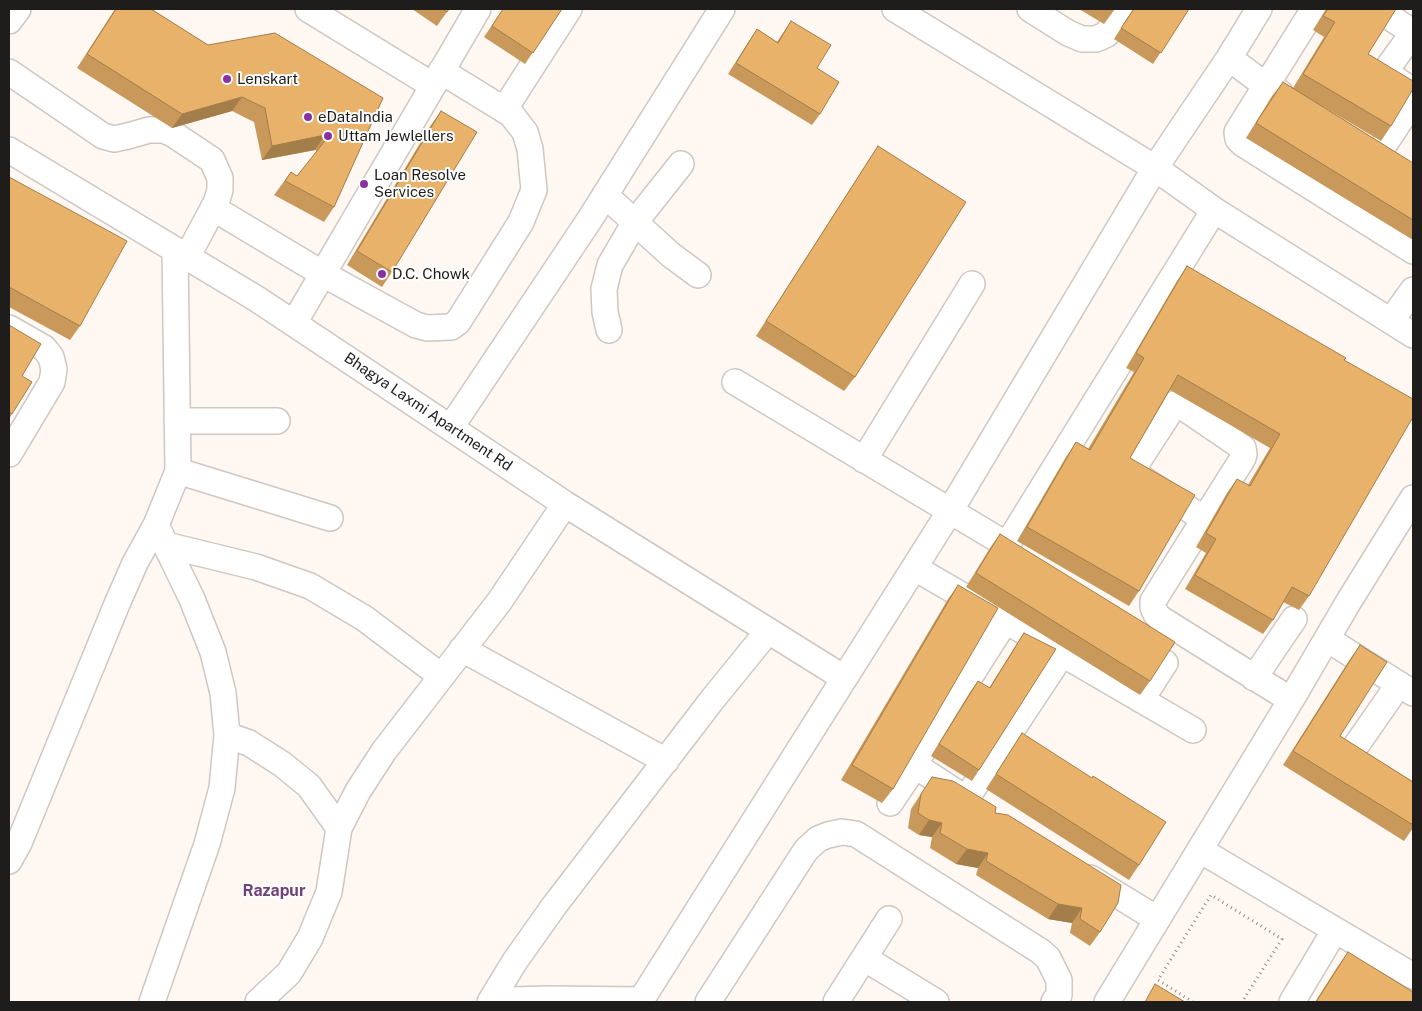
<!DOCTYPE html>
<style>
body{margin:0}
#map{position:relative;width:1422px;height:1011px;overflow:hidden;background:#fef7f2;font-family:"Public Sans",sans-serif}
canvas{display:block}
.frame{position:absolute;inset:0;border:10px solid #1f1d1b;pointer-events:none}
</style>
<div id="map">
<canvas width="1422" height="1011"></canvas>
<div class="frame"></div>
</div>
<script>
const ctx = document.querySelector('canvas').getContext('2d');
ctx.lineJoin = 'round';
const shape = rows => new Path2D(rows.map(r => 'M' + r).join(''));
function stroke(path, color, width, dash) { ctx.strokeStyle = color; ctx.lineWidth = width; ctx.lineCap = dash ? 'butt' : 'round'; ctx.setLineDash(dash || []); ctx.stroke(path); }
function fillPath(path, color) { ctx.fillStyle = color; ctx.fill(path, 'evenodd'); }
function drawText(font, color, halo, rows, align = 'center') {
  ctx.font = font + ' "Public Sans",sans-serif'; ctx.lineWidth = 4; ctx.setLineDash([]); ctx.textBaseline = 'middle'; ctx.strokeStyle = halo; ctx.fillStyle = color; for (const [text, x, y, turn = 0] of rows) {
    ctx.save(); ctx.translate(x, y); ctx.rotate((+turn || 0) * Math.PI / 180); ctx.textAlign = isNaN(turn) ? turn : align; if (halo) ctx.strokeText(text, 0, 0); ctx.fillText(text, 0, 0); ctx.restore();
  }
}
const minor = shape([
 [308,9,432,85],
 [895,9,1155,168,1214,210,1413,335],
 [1030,9,1068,33,1082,39,1096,39,1107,34,1122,9],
 [1314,9,1237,132,1238,139,1243,144,1413,251],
 [1377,9,1408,29,1410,32,1410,37,1389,66,1388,71,1391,76,1413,91],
 [9,21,18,9],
 [1229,58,1257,79,1280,93],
 [9,72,103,136,114,139,128,136,149,130,163,130,173,134,212,160,220,178,220,190,216,203,187,257],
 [504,110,569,9],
 [9,150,257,299,565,504,844,678],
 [1378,154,1413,101],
 [605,195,671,255,698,275],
 [213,208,323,274,416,325,427,328,451,327,458,322,521,222,534,190,530,149,525,132,511,114,441,71],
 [1391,321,1413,290],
 [294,323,478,9],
 [9,328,44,348,51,357,54,369,52,382,9,454],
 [609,330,605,312,604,289,610,265,635,222,681,164],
 [735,382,1007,545,1214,210],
 [177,421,277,421],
 [451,427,590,219,722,9],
 [864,460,972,284],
 [178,471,330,518],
 [1204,519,1135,474,1133,469,1175,404,1180,405,1243,448,1244,454,1243,458,1153,601,1153,607,1156,614,1161,619,1291,700],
 [166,545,256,567,310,586,364,618,441,676],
 [915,568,1193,730],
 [1327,639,1413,693],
 [462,649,666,761],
 [1254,678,1294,619],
 [1399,684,1353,750,1353,754,1354,759,1358,764,1413,798],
 [1141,700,1165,663],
 [227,735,249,743,282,764,309,786,339,828],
 [960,795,919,768,917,763,918,758,1006,620],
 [966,799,1062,654],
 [890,803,917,763],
 [1200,850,1413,976],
 [9,861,19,843,117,604,135,563,156,525,178,471,175,250],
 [1090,878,1157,919],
 [889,919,864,958,936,1002],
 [152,1002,207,844,222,788,227,735,223,693,213,652,192,599,156,525],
 [258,1002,289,973,310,938,329,892,339,828,358,791,384,751,499,602,565,504],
 [490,1002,515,961,554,906,712,700,768,631],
 [507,1002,511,1000,548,999,641,1000],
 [640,1002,950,511,1155,168,1229,58,1259,9],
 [708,1002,806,850,818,839,828,835,842,832,856,834,1040,951,1048,958,1059,980,1059,995,1054,1002],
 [836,1002,864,958],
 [1107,1002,1291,700,1349,601,1413,498],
 [1292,1002,1335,930]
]);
stroke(minor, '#cec7c2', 28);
stroke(shape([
 [1193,1002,1158,980,1211,895,1282,939,1242,1002]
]), '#908b88', 3, [1, 4]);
stroke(minor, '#fff', 25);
fillPath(shape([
 [115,9,151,9,208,45,383,98,334,207,324,222,274,195,291,172,297,176,317,151,315,150,262,160,254,122,232,111,172,128,77,68],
 [412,9,449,9,437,26],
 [503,9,562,9,525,64,484,37],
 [1079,9,1115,9,1104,24],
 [1133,9,1189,9,1153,64,1114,39],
 [1326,9,1396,9,1368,54,1391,126,1381,141,1317,103,1413,163,1413,240,1246,138,1272,96,1283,82,1293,88,1324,37,1313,30],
 [791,21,817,68,820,114,812,125,728,74,749,41,757,29,777,42],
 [441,111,392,272,382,287,347,265,431,125],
 [878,146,855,377,844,391,756,336,868,161],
 [9,177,80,326,70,340,9,307],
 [1187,266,1344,360,1309,596,1299,610,1283,602,1273,620,1263,634,1185,589,1206,553,1196,547,1227,493,1237,479,1248,485,1270,448,1170,390,1130,458,1139,591,1129,606,1017,541,1066,457,1076,442,1088,449,1134,372,1126,368,1177,281],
 [9,325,22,376,12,414,9,419],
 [1000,534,1150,681,1140,695,966,587,990,548],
 [958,585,893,789,882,803,841,780,948,599],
 [1024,633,979,770,972,781,931,756,970,692,978,681,989,688,1016,645],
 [1360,645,1340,736,1413,782,1413,828,1404,841,1283,765,1350,659],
 [1022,733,1139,865,1129,880,986,789],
 [932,777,995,813,1008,815,1100,932,1090,946,1070,933,1072,923,1048,919,976,875,978,868,956,864,930,848,932,837,919,835,908,828,911,809],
 [1348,952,1413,1002,1315,1002,1338,966]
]), '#c8995b');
fillPath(shape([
 [242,97,232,111,172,128,182,114],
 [325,135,315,150,262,160,272,146],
 [929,820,942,823,932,837,919,835],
 [967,849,988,853,978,868,956,864],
 [1058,904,1082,908,1072,923,1048,919]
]), '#a37d4a');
const building = shape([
 [116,9,151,9,208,45,275,33,383,98,334,207,285,181,291,172,297,176,328,137,325,135,272,146,265,108,242,97,182,114,87,54,116,9],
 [442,9,449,9,447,12,442,9],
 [503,9,562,9,533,53,492,26,503,9],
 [1134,9,1189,9,1161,53,1121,28,1134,9],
 [1328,9,1396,9,1368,54,1413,81,1413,89,1391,126,1303,74,1335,22,1323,16,1328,9],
 [791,21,831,45,817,68,839,82,820,114,736,63,757,29,778,43,791,21],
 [1283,82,1413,163,1413,220,1256,123,1283,82],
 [441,111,477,132,392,272,357,251,441,111],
 [878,146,966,202,855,377,766,321,878,146],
 [9,177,127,241,80,326,9,287,9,177],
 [1187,266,1346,358,1344,360,1413,399,1413,417,1309,596,1292,587,1273,620,1195,575,1216,539,1206,533,1237,479,1250,486,1280,434,1178,375,1130,458,1195,495,1139,591,1027,527,1076,442,1090,450,1144,358,1136,353,1187,266],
 [9,325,41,344,22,376,32,382,12,414,9,412,9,325],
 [1000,534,1175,642,1150,681,976,573,1000,534],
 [958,585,998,608,893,789,852,765,958,585],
 [1024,633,1056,649,979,770,939,744,978,681,990,688,1024,633],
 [1360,645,1387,662,1340,736,1413,782,1413,825,1293,751,1360,645],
 [1022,733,1092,778,1093,776,1166,822,1139,865,996,774,1022,733],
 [932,777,953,781,996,807,995,813,1008,815,1121,885,1118,903,1100,932,1080,919,1082,908,1058,904,986,861,988,853,967,849,940,833,942,823,929,820,918,813,921,794,932,777],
 [1348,952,1413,992,1413,1002,1316,1002,1348,952],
 [1155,984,1185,1002,1145,1002,1155,984]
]);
fillPath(building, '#e9b26a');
stroke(building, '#a37d4a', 1);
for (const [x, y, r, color] of [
 [227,79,5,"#89319e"],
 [308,117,5,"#89319e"],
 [328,136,5,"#89319e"],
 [364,184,5,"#89319e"],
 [382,274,5,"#89319e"]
]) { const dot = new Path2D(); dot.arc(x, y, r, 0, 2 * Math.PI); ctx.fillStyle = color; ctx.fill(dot); stroke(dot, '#fff', 2); }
drawText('15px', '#1f1d1b', '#fff', [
 ["Lenskart",237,79],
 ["eDataIndia",318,117],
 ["Uttam Jewlellers",338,136],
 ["Loan Resolve",374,175],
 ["Services",374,192],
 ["D.C. Chowk",392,274]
], 'left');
drawText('15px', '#1f1d1b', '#fff', [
 ["Bhagya Laxmi Apartment Rd",428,412,34]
]);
drawText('bold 16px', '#6d4278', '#fff', [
 ["Razapur",274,891]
]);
</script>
